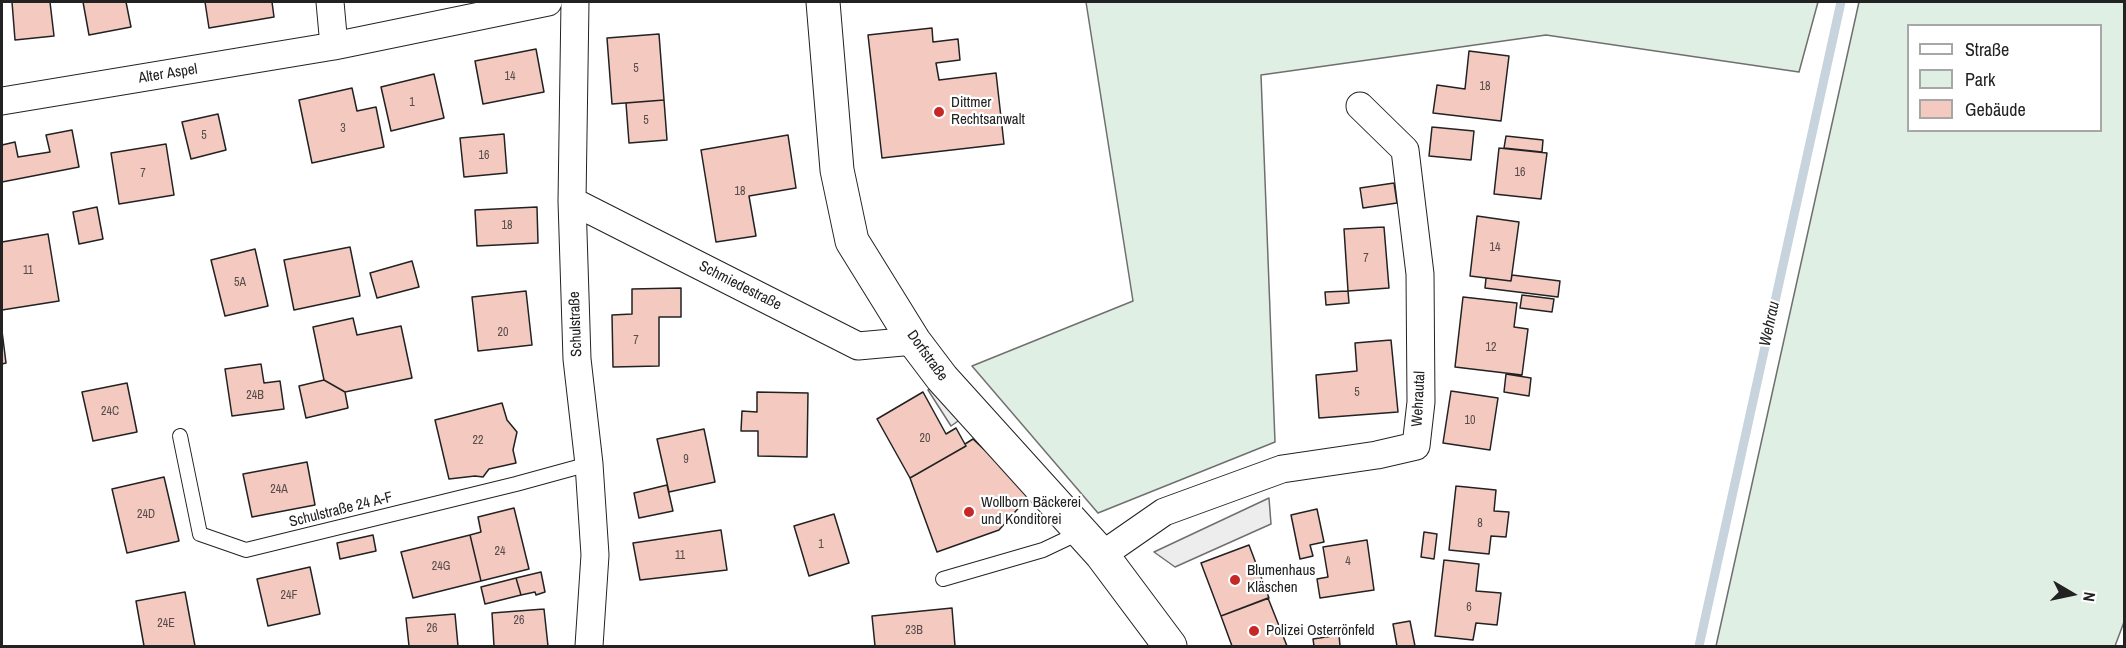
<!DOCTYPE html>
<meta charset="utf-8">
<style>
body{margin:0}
#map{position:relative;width:2126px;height:648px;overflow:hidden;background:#fff;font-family:"Archivo Narrow",sans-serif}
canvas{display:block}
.frame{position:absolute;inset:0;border:3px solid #222;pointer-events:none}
.legend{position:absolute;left:1907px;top:24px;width:195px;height:108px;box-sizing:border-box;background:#fff;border:2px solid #a7a7a7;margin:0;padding:8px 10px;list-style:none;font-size:18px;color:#222}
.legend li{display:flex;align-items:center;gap:12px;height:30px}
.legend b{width:30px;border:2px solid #a7a7a7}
.north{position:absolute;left:2042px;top:564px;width:60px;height:60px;-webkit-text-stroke:4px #fff;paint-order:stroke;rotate:99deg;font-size:16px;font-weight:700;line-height:24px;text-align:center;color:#222}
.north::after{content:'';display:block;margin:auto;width:21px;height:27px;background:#222;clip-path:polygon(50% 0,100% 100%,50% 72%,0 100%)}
</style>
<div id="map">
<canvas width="2126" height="648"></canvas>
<div class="frame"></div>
<ul class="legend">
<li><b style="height:8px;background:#fff"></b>Straße</li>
<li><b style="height:16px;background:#e0efe3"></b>Park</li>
<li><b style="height:16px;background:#f3c9c0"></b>Gebäude</li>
</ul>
<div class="north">N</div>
</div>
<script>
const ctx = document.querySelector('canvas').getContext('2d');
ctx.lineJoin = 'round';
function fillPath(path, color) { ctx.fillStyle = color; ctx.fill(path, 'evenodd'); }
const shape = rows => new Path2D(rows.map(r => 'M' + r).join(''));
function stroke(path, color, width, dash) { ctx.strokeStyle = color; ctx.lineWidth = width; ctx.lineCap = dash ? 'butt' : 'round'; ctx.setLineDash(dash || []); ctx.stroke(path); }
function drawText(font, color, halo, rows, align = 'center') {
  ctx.font = font + ' "Archivo Narrow",sans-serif'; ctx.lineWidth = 4.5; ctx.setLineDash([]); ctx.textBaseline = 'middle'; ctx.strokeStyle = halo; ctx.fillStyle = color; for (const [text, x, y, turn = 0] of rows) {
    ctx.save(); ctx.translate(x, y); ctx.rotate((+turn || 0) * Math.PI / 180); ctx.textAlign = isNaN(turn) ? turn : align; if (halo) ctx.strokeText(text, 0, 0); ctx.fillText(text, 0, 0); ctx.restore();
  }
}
const green = shape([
 [1086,2,1818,2,1799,72,1546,35,1261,75,1275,442,1098,513,972,366,1133,301,1086,2],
 [1859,2,2124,2,2124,622,2115,646,1716,646,1859,2],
 [1908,26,2100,26,2100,130,1908,130,1908,26]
]);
fillPath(green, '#e0efe3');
stroke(green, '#6f6f6f', 1.5);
const parking = shape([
 [938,384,961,419,951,426,928,390,938,384],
 [1269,498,1271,524,1175,567,1154,552,1269,498]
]);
fillPath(parking, '#ededed');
stroke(parking, '#6f6f6f', 1.5);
stroke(shape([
 [1699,646,1841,2]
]), '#c7d3dd', 9);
const building = shape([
 [12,2,50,2,54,36,15,40,12,2],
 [83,2,126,2,131,27,89,35,83,2],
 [205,2,272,2,274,17,209,28,205,2],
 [932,28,933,42,958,39,960,60,936,63,939,80,996,73,1004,144,882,158,868,35,932,28],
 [659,34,664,100,612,104,607,38,659,34],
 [536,49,544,92,483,104,475,61,536,49],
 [1469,51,1509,56,1501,121,1433,113,1437,85,1465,89,1469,51],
 [434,74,444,118,391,131,381,87,434,74],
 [352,88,357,111,376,107,384,147,312,163,299,100,352,88],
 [664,100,667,140,629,143,626,103,664,100],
 [218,114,226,150,191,159,182,122,218,114],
 [1432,127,1474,131,1471,160,1429,156,1432,127],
 [72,130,79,167,2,182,2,145,15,142,18,157,50,152,46,135,72,130],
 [504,134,507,173,464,177,460,138,504,134],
 [788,135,796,188,749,196,756,236,716,242,701,150,788,135],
 [1506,136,1543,140,1542,152,1504,148,1506,136],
 [166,144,174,195,119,204,111,153,166,144],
 [1499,148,1547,153,1541,199,1494,194,1499,148],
 [1394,183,1397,203,1363,208,1360,188,1394,183],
 [97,207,103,239,79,244,73,212,97,207],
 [537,207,538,243,477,246,475,210,537,207],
 [1477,216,1519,222,1511,281,1470,276,1477,216],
 [1384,227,1389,288,1348,291,1344,229,1384,227],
 [48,234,59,301,2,310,2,242,48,234],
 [350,247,360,296,294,310,284,260,350,247],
 [255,249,268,306,225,316,211,260,255,249],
 [412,261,419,287,377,298,370,273,412,261],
 [1512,275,1560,281,1558,297,1485,288,1486,278,1511,281,1512,275],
 [681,288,681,317,659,317,659,366,613,367,612,315,632,314,632,289,681,288],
 [526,291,532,345,478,351,472,297,526,291],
 [1348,291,1349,303,1326,305,1325,292,1348,291],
 [1522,295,1554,299,1552,312,1520,308,1522,295],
 [1463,297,1517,303,1514,327,1528,329,1522,375,1455,367,1463,297],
 [353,318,357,335,401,326,412,378,345,392,324,380,313,327,353,318],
 [2,331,6,363,2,364,2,331],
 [1391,340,1398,412,1319,418,1316,375,1357,371,1355,343,1391,340],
 [261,364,264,383,280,381,284,409,232,416,225,369,261,364],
 [1506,374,1531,378,1529,396,1504,392,1506,374],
 [324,380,345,392,348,408,306,418,299,386,324,380],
 [127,383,137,432,93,441,82,392,127,383],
 [1451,391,1498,398,1490,450,1443,443,1451,391],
 [757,392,808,393,807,457,758,456,758,431,741,431,742,411,757,412,757,392],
 [923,392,946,434,956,428,966,446,910,478,877,419,923,392],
 [502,403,507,420,517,432,513,450,516,463,489,469,483,477,475,476,449,479,435,420,502,403],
 [704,429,715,482,669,492,657,439,704,429],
 [973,439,1031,494,999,530,937,552,910,478,966,446,965,444,973,439],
 [307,462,315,505,252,517,243,474,307,462],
 [164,477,179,541,127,553,112,489,164,477],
 [667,485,673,511,639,518,634,493,667,485],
 [1456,486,1496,490,1494,511,1509,512,1506,537,1491,536,1489,554,1449,550,1456,486],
 [514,508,529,569,481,581,470,535,481,532,478,517,514,508],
 [1317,509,1324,542,1310,545,1313,556,1300,559,1291,515,1317,509],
 [834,514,849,563,809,576,794,526,834,514],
 [721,530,727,570,640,580,633,543,721,530],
 [1424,532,1437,534,1434,559,1421,557,1424,532],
 [373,535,376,551,340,559,337,543,373,535],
 [470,535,481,581,413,598,401,552,470,535],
 [1367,540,1374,590,1320,598,1317,579,1328,577,1323,547,1367,540],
 [1249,545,1269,598,1221,616,1201,563,1249,545],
 [1444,560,1479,564,1476,591,1501,593,1497,625,1476,623,1473,640,1435,636,1444,560],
 [310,567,320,614,268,626,257,579,310,567],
 [541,572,545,592,536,595,535,592,521,595,516,578,541,572],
 [516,578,521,595,485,604,481,587,516,578],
 [185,592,195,646,144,646,136,601,185,592],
 [1268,598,1287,646,1232,646,1221,616,1268,598],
 [952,608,955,646,875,646,872,616,952,608],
 [544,609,548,646,494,646,492,613,544,609],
 [455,614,458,646,409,646,406,618,455,614],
 [1410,621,1415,646,1397,646,1393,624,1410,621],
 [1339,635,1340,646,1314,646,1313,639,1339,635]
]);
fillPath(building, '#f3c9c0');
stroke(building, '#222', 1.5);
const service = shape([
 [180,436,200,534,246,550,516,484,589,464],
 [943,579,1043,550,1081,532]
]);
const minor = shape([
 [330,2,334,46],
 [575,2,572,201,577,359,589,464,595,555,589,646],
 [2,101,334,46,548,2],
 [572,201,858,346,914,341],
 [1102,555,1164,512,1282,469,1377,455,1416,446,1421,402,1420,274,1405,150,1360,106]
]);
const secondary = shape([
 [823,2,837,170,852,241,914,341,942,378,1102,555,1170,646]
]);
stroke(service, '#222', 16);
stroke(minor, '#222', 29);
stroke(secondary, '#222', 35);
stroke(service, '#fff', 14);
stroke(minor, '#fff', 27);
stroke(secondary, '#fff', 33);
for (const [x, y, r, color] of [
 [939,112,6,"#c62828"],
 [969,512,6,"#c62828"],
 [1235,580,6,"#c62828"],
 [1254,631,6,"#c62828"]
]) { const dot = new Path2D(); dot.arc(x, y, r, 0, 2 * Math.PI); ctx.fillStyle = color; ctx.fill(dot); stroke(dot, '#fff', 2); }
drawText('12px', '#564c4a', null, [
 ["5",636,69],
 ["14",510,77],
 ["18",1485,87],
 ["1",412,103],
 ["5",646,121],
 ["3",343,129],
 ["5",204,136],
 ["16",484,156],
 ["16",1520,173],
 ["7",143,174],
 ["18",740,192],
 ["18",507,226],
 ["14",1495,248],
 ["7",1366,259],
 ["11",28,271],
 ["5A",240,283],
 ["20",503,333],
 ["7",636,341],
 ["12",1491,348],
 ["5",1357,393],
 ["24B",255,396],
 ["24C",110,412],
 ["10",1470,421],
 ["20",925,439],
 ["22",478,441],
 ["9",686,460],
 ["24A",279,490],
 ["24D",146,515],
 ["8",1480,524],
 ["1",821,545],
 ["24",500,552],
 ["11",680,556],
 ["4",1348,562],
 ["24G",441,567],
 ["24F",289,596],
 ["6",1469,608],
 ["26",519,621],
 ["24E",166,624],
 ["26",432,629],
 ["23B",914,631]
]);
drawText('15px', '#222', '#fff', [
 ["Alter Aspel",168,74,-9],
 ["Schmiedestraße",740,286,27],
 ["Schulstraße",576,324,-92],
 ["Dorfstraße",927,356,54],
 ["Wehrautal",1419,399,-87],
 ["Schulstraße 24 A-F",341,510,-14]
]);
drawText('15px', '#222', '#fff', [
 ["Dittmer",951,103],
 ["Rechtsanwalt",951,120],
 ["Wollborn Bäckerei",981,503],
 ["und Konditorei",981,520],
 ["Blumenhaus",1247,571],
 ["Kläschen",1247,588],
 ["Polizei Osterrönfeld",1266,631]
], 'left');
drawText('italic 16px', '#222', '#fff', [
 ["Wehrau",1770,324,-78]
]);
</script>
